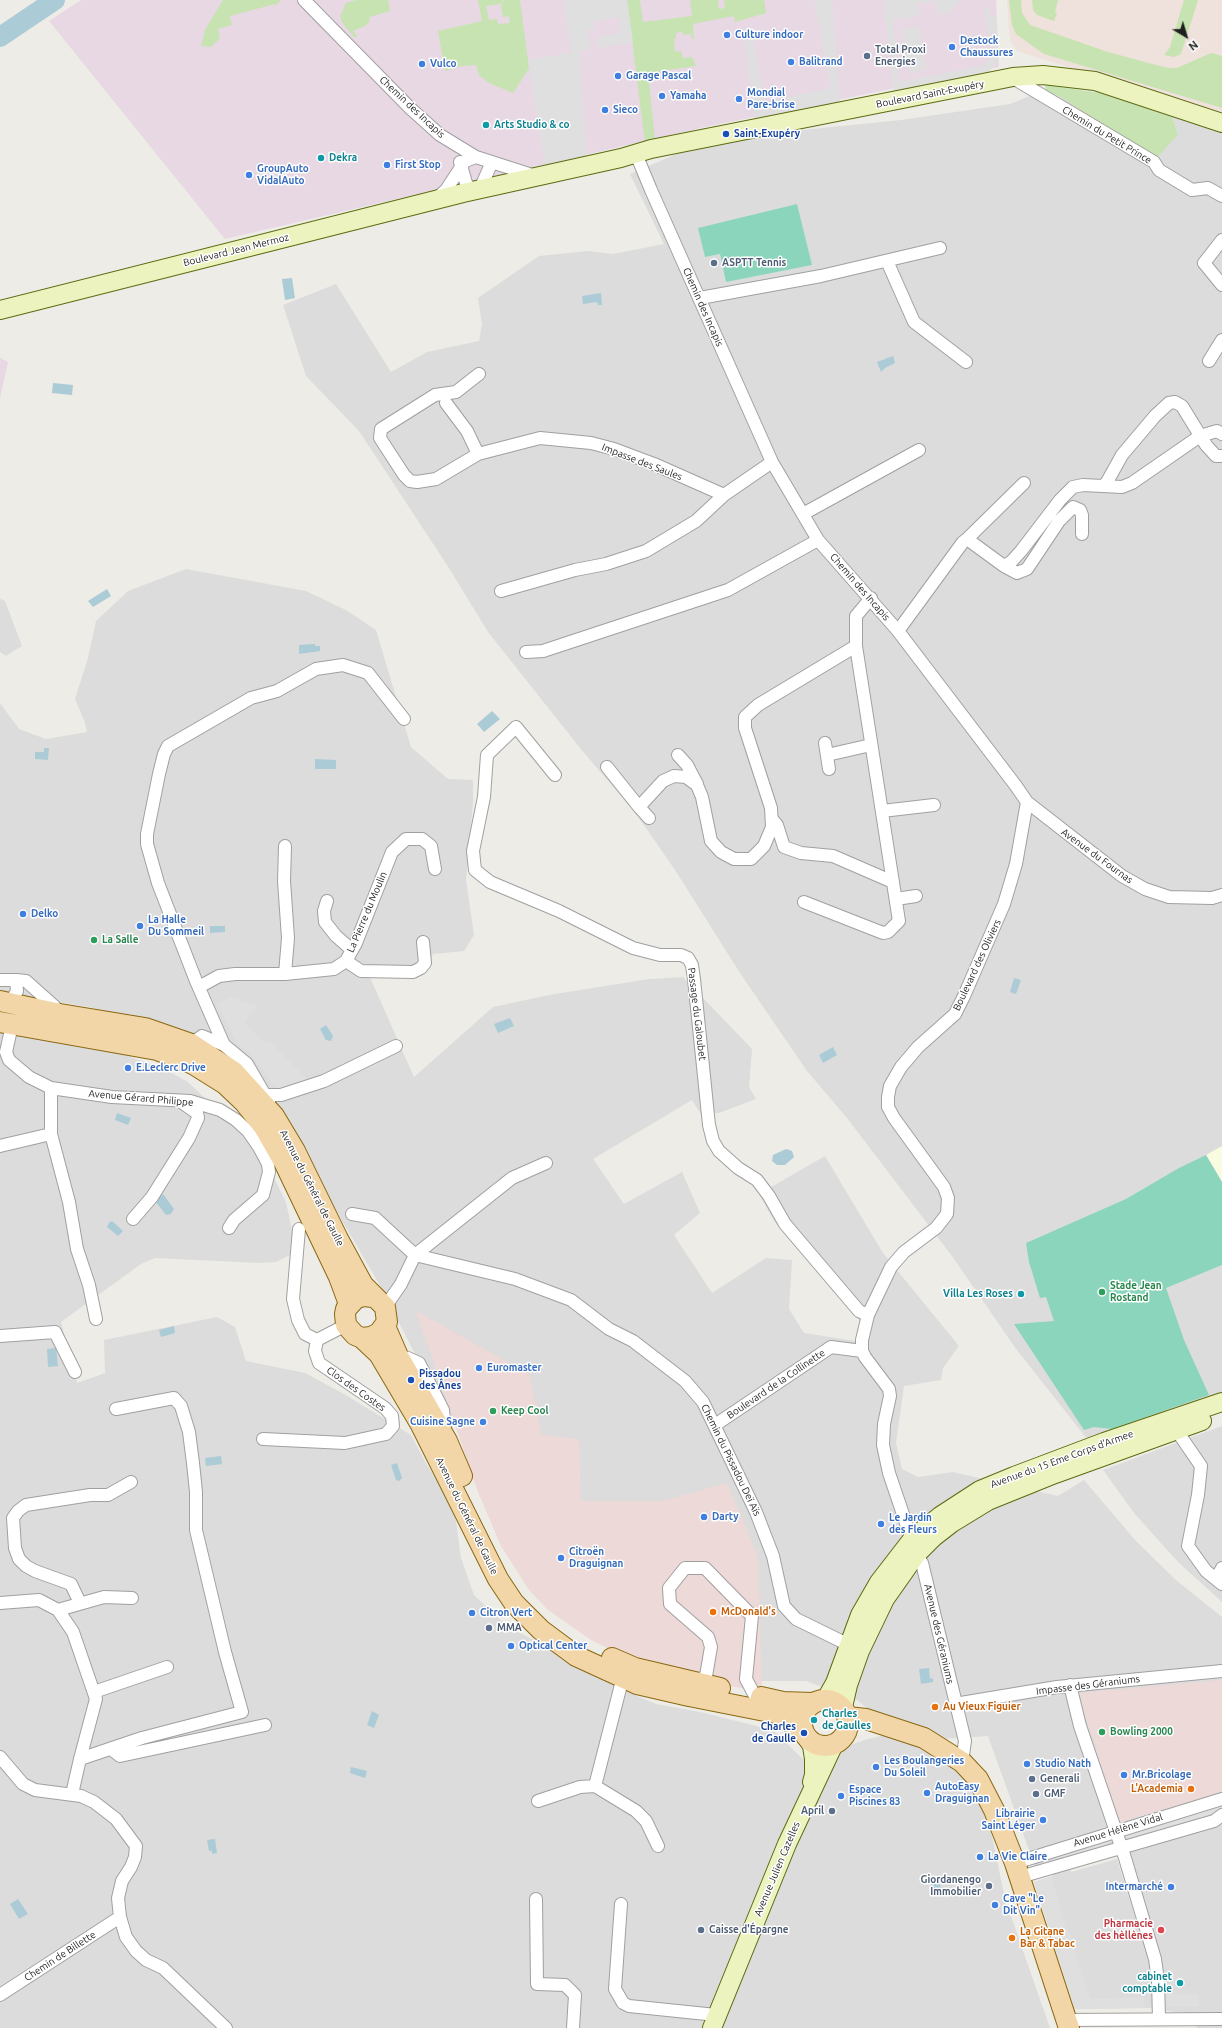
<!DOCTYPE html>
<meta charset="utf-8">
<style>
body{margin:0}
#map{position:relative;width:1222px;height:2028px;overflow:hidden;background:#eeece6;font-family:Ubuntu,sans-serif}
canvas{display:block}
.north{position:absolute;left:1166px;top:16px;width:40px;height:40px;-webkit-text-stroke:3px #fff;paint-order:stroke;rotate:142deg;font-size:11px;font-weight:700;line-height:16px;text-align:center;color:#1f1f1f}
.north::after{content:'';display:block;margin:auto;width:14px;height:18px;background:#1f1f1f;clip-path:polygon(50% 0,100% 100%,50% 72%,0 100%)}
</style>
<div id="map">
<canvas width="1222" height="2028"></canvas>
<div class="north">N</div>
</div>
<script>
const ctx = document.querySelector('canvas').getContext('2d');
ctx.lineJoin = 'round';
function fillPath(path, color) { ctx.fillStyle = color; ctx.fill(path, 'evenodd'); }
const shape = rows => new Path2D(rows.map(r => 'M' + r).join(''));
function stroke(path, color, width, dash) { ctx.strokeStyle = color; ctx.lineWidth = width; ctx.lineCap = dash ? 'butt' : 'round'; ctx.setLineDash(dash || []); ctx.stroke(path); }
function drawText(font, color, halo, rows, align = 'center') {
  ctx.font = font + ' Ubuntu,sans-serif'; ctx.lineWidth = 3; ctx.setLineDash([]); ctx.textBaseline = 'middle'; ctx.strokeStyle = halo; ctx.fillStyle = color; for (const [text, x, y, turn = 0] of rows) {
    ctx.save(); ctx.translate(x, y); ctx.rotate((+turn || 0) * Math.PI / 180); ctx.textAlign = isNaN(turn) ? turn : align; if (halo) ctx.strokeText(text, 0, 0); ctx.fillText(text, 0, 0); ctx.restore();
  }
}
fillPath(shape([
 [1042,91,1178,134,1172,117,1222,132,1222,1393,1176,1407,1088,1440,1016,1349,952,1256,847,1118,807,1071,740,973,675,870,637,815,580,748,488,632,447,565,359,431,306,376,283,305,336,284,391,372,427,352,479,341,482,324,478,298,539,256,588,251,613,254,664,244,630,174,681,152,783,132,901,120,1010,104],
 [186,569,306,591,346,610,376,630,411,747,448,779,473,780,473,802,466,880,474,935,464,951,433,954,426,971,369,975,414,1077,493,1007,549,995,649,979,683,977,752,1049,749,1087,756,1099,719,1113,700,1113,692,1100,593,1159,624,1204,682,1172,700,1213,674,1235,712,1293,766,1258,792,1260,789,1309,804,1333,855,1341,861,1322,774,1221,759,1194,825,1156,883,1253,959,1346,943,1368,941,1380,904,1386,896,1443,902,1469,918,1477,953,1472,1058,1496,1084,1480,1136,1541,1177,1581,1222,1617,1222,2028,1197,2028,1195,2014,1166,2011,1166,2008,1164,2008,1161,1962,1132,1860,1123,1843,1035,1867,988,1736,942,1739,878,1718,857,1700,806,1681,756,1681,476,1464,413,1350,378,1282,313,1171,287,1121,261,1079,159,1026,89,1007,0,992,0,703,19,729,46,739,87,732,84,720,75,699,88,658,96,621,128,591],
 [0,599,5,601,22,646,6,656,0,652],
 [0,1028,88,1041,170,1072,188,1082,253,1145,272,1174,286,1202,293,1235,290,1255,276,1262,259,1263,155,1258,141,1264,61,1322,77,1383,105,1373,104,1340,217,1317,235,1327,246,1361,305,1373,344,1394,411,1435,427,1465,449,1499,456,1521,461,1558,474,1595,507,1626,547,1647,618,1688,656,1704,700,1712,773,1730,810,1766,833,1761,850,1745,868,1739,885,1735,901,1735,956,1767,973,1789,988,1817,1005,1899,1050,2028,0,2028],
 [1222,1426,1222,1602,1178,1562,1134,1513,1103,1470],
 [1117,1859,1150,1964,1153,2008,1075,2009,1034,1882,1053,1876,1052,1872,1070,1867,1071,1872]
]), '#dddcdc');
fillPath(shape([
 [416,1311,529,1374,542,1435,579,1439,581,1501,663,1501,727,1483,758,1557,762,1691,697,1681,626,1657,591,1640,548,1610,529,1590,501,1546,478,1492],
 [1222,1680,1222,1792,1118,1823,1095,1744,1077,1693]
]), '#edd9d7');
fillPath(shape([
 [81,0,996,0,999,67,705,127,225,239,49,21],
 [0,358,8,362,0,398]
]), '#e7d8e3');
fillPath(shape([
 [1222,1146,1222,1182,1206,1155]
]), '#fafce2');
fillPath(shape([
 [1007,0,1222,0,1222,114,1026,54,1016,50,1010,40]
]), '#efe1db');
fillPath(shape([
 [223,0,281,0,275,6,275,4,230,16,232,25,218,29,220,38,211,47,201,46,205,30],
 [356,0,388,0,390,11,370,17,369,22,365,26,353,31,357,36,355,38,343,24,340,17,346,3],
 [478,0,503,0,501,4,486,6,489,20,497,19,498,24,510,23,509,16,503,17,501,6,504,0,520,0,529,68,513,93,489,83,479,75,476,65,462,66,445,71,438,31,482,21],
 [627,0,640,0,643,22,692,16,690,0,718,0,719,9,725,8,724,0,764,0,766,13,735,22,734,16,693,24,694,39,692,39,691,34,683,35,683,32,676,33,676,38,674,39,675,52,681,51,683,58,692,57,696,66,648,73,655,140,645,143],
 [1009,0,1021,0,1022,13,1030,25,1108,52,1156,65,1169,68,1177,68,1211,53,1222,56,1222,108,1044,54,1016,34,1012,25],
 [1032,0,1058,0,1055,12,1057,13,1054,21,1037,15,1033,10],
 [1184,0,1198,0,1181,54,1174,57,1164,55,1170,47],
 [1045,85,1101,93,1172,117,1178,134,1156,159,1061,97,1046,92]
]), '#c7e3b1');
fillPath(shape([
 [797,204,812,265,726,282,720,254,705,257,698,228],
 [1206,1155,1222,1182,1222,1265,1166,1288,1184,1340,1209,1395,1112,1429,1094,1427,1084,1430,1014,1324,1054,1321,1046,1297,1040,1298,1029,1262,1026,1243,1126,1199,1179,1168]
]), '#8cd5bd');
fillPath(shape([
 [564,0,627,0,633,42,598,48,597,37,621,33,619,17,594,21,595,29,588,30,590,49,579,51,587,158,545,166,528,60,571,53],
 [814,0,832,0,840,103,755,121,744,35,752,35,765,102,831,88],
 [883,0,960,0,949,13,938,15,936,1,917,3,920,16,893,19,899,82,982,66,987,62,991,57,991,51,984,10,988,4,990,17,996,16,998,57,995,65,988,72,980,75,894,93],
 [919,27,926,69,909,73,902,29],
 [230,997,257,1005,256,1009,244,1022,262,1041,270,1042,309,1081,278,1091,250,1054,238,1044,218,1004],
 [1222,1803,1222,1809,1213,1818,1126,1843,1128,1831],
 [1105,1839,1107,1848,1053,1864,1051,1856],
 [1051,1877,1090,1999,1144,1997,1144,2008,1075,2009,1034,1882],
 [1165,1994,1199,1994,1199,2007,1165,2007]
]), '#dfdfdf');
fillPath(shape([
 [292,278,295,298,285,300,282,279],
 [601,293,602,305,598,305,597,302,583,304,582,296],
 [893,356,895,363,885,368,881,372,877,362],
 [53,383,73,385,72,395,52,393],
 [107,589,111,596,93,607,88,601],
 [315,644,315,646,320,646,320,651,299,654,299,645],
 [492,711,500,719,484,732,477,724],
 [44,748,49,748,48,760,35,759,35,752,44,752],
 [315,759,336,760,336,769,315,769],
 [210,926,225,926,225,932,210,933],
 [1014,978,1021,980,1016,994,1010,992],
 [510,1018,514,1026,498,1033,494,1024],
 [326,1025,333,1036,331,1041,326,1040,320,1029],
 [833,1047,837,1055,823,1063,819,1055],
 [117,1113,131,1118,128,1125,115,1120],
 [786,1149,792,1151,794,1157,785,1165,777,1165,772,1161,773,1155],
 [163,1194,174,1209,171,1214,166,1215,155,1201],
 [112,1221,123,1231,118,1236,107,1227,109,1223],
 [174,1326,175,1333,161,1337,159,1330],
 [56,1348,58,1366,48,1367,47,1349],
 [221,1456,222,1464,206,1466,205,1458],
 [397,1463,402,1478,399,1481,396,1480,391,1465],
 [929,1668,930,1679,933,1678,933,1682,921,1684,919,1669],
 [372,1711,379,1715,374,1728,367,1725],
 [351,1767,367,1771,365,1778,350,1773],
 [215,1839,217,1853,212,1854,212,1851,209,1851,207,1840],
 [937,1876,942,1892,934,1894,929,1878],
 [18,1899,28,1914,19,1919,10,1904]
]), '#abcbd7');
stroke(shape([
 [0,37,55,0]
]), '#abcbd7', 20);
const street = shape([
 [304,0,410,108,440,135,476,157,535,176],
 [1013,78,1154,162,1159,170,1192,190,1208,188,1222,196],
 [636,154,651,190,772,462,818,540,898,631,1016,786,1027,802,1122,876,1145,889,1169,897,1212,898,1222,895],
 [460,162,466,183,472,191],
 [480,189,492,162],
 [436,199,446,190,465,161,476,157],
 [1222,240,1204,263,1222,285],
 [887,261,914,322,966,362],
 [700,298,821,276,940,248],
 [1209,361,1222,340],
 [446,403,467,431,478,454,540,438,591,443,614,449,654,464,724,495,772,462],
 [478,454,436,479,417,482,410,481,404,475,380,438,381,429,435,395,456,392,479,374],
 [1103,486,1107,482,1122,455,1155,416,1169,403,1175,402,1182,406,1206,445,1216,456,1222,456],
 [803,514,919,450],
 [967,539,1024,483],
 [1004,566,1017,573,1027,569,1059,521,1073,507,1080,510,1082,515,1082,534],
 [501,591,575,570,606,564,646,551,696,521,724,495],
 [898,631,963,542,967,539,1004,566,1011,562,1021,551,1060,500,1073,487,1083,485,1122,487,1132,483,1200,436,1217,431,1222,434],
 [526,652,543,651,728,590,818,540],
 [825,743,829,769],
 [678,755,687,765,697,784],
 [827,755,871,745],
 [607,767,639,807,663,781,674,776,686,777,697,785,702,797,711,841,721,852,734,859,751,859,764,846,772,827,771,808,745,728,745,717,758,705,856,646],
 [555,775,516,727,487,755,484,797,473,851,475,870,490,882,559,911,633,948,660,955,681,955,688,958,692,965,694,979,709,1125,713,1141,719,1151,738,1168,757,1180,769,1196,785,1224,859,1311,868,1315],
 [639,807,649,818],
 [882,811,934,805],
 [772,819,777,825,784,847,801,853,833,856,893,882],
 [285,846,284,881,288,938,285,974],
 [896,899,916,896],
 [327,901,324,911,325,922,336,936,352,950],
 [804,902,883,933,888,932,899,921,856,646,856,616,871,598],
 [346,961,361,971,413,972,421,968,425,963,423,942],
 [0,980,16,980],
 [199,987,219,976,235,974,285,974,334,969,346,961,356,943,392,852,406,839,422,839,431,846,435,869],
 [5,1003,13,998,17,991,16,980,26,981,54,1006,59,1013],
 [12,1025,6,1052,9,1060,29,1077,51,1088,112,1097,190,1101,220,1110,236,1120,248,1131,259,1147,268,1164,269,1172,263,1195,234,1220,229,1228],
 [191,1044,202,1036,224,1045,247,1064,269,1102],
 [224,1045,196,981,158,883,147,844,147,834,159,774,164,754,168,746,251,698,277,691,316,669,343,665,368,673,404,719],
 [51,1088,51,1134,69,1202,77,1249,89,1285,96,1319],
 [267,1095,281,1095,324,1081,396,1046],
 [0,1146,51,1134],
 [352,1214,375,1218,415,1255,515,1279,571,1300,609,1329,633,1341,685,1381,703,1402,756,1512,773,1556,784,1606,796,1619,849,1645],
 [133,1219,152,1197,189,1138,198,1118,197,1113,180,1101],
 [299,1229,293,1299,298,1320,305,1334,317,1340],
 [385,1307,401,1284,415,1255,512,1178,546,1163],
 [0,1336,55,1332,75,1372],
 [398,1356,408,1358,419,1363,443,1410,445,1430],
 [715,1425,831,1347,862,1351],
 [1177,1431,1201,1466,1198,1495,1188,1546,1206,1571,1222,1584],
 [263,1439,345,1443,386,1434,393,1426,392,1416,385,1408,319,1363,315,1351,317,1340,346,1325],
 [913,1538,908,1529,889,1473,883,1445,884,1424,890,1396,889,1389,865,1357,862,1351,862,1340,868,1315,891,1267,904,1252,936,1228,947,1214,948,1198,944,1187,894,1118,888,1107,888,1097,890,1086,901,1067,918,1047,955,1014,964,996,1004,904,1016,864,1027,802],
 [916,1555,922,1563,965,1741,962,1762],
 [1216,1579,1222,1568],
 [0,1603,39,1600,58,1610,73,1632,96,1699,80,1759],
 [80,1603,71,1584,35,1571,26,1566,19,1559,15,1548,13,1518,18,1511,26,1505,90,1495,108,1495,131,1482],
 [58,1610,104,1597,132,1598],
 [694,1682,706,1676,711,1647,708,1637,670,1604,669,1588,685,1568,705,1568,752,1616,746,1679,755,1696],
 [1070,1685,1080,1726,1125,1858,1155,1959,1158,1980,1159,2019],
 [94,1692,167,1667],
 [955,1704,1057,1687,1222,1671],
 [111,1749,120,1756,265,1725],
 [0,1757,23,1784,35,1790,81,1796,94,1802,116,1819,136,1846,135,1857,131,1867,122,1881,118,1898,120,1917,126,1937,136,1951,146,1960,163,1968,226,2028],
 [595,1786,623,1677],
 [72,1794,80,1759,142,1738,242,1712,225,1652,196,1530,196,1492,193,1463,189,1432,181,1406,174,1398,116,1409],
 [538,1801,580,1787,595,1786,636,1811,646,1821,658,1846],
 [1015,1863,1222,1799],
 [1020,1877,1214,1821,1222,1815],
 [536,1899,537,1984,565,1985,575,1995,573,2028],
 [621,1904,615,1989,623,2003,629,2006,716,2015],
 [0,1995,120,1917],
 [1066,2020,1222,2019]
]);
const secondary = shape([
 [0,310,463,193,621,158,651,149,1013,77,1043,75,1095,81,1222,123],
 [826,1699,835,1683,860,1615,879,1582,913,1538,940,1516,980,1490,1014,1476,1104,1442,1222,1402],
 [843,1707,848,1685,860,1651,885,1599,916,1555,934,1537,952,1523,988,1501,1055,1474,1202,1421],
 [808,1739,812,1746,814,1759,814,1775,812,1782],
 [712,2028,787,1844,834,1744]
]);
const primary = shape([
 [0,1001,60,1014,145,1028,191,1044,234,1072,274,1116,295,1151,338,1239,363,1285,385,1307,387,1322,379,1333,371,1337,362,1338,355,1335,346,1325,345,1314,346,1309,356,1298,364,1296,373,1297],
 [0,1022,157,1050,193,1064,225,1084,244,1102,264,1127,284,1162,339,1277,349,1304],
 [385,1326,398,1356,447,1441,462,1476],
 [362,1338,379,1354,421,1425,498,1579,514,1603,541,1630,576,1656,637,1684,689,1696,780,1714,804,1733],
 [612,1658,635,1668,720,1688],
 [761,1697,783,1702,812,1703],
 '802 1723a23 23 0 1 1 46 0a23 23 0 1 1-46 0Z',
 [848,1717,866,1719,924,1738,962,1762,978,1779,994,1810,1015,1863,1069,2028]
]);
stroke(street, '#a0a0a0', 14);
stroke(secondary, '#5c6b10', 20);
stroke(primary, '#896810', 22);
stroke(street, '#fff', 12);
stroke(secondary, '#edf3bf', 18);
stroke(primary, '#f2d6a7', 20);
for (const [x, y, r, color] of [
 [727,35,4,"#3f7fe0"],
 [952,47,4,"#3f7fe0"],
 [867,56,4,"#5c6f8a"],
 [791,62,4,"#3f7fe0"],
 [422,64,4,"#3f7fe0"],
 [618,76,4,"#3f7fe0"],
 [662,96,4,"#3f7fe0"],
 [739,99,4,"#3f7fe0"],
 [605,110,4,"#3f7fe0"],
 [486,125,4,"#0f9aa8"],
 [726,134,4,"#1a4fb4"],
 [321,158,4,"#0f9aa8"],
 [387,165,4,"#3f7fe0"],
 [249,175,4,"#3f7fe0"],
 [714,263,4,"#5c6f8a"],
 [23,914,4,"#3f7fe0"],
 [140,926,4,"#3f7fe0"],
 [94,940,4,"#2e9e5b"],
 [128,1068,4,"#3f7fe0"],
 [1102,1292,4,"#2e9e5b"],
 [1021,1294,4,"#0f9aa8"],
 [479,1368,4,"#3f7fe0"],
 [411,1380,4,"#1a4fb4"],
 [493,1411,4,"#2e9e5b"],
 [483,1422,4,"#3f7fe0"],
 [704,1517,4,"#3f7fe0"],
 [881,1524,4,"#3f7fe0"],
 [561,1558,4,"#3f7fe0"],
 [713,1612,4,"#e8710a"],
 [472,1613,4,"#3f7fe0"],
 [489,1628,4,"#5c6f8a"],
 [511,1646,4,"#3f7fe0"],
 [935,1707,4,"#e8710a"],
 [814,1720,4,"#0f9aa8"],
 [1102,1732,4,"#2e9e5b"],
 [804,1733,4,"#1a4fb4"],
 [1027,1764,4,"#3f7fe0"],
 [876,1767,4,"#3f7fe0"],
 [1124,1775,4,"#3f7fe0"],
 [1032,1779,4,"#5c6f8a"],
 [1191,1789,4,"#e8710a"],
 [927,1793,4,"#3f7fe0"],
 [1036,1794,4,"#5c6f8a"],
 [841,1796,4,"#3f7fe0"],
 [832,1811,4,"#5c6f8a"],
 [1043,1820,4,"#3f7fe0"],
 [980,1857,4,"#3f7fe0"],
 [989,1886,4,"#5c6f8a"],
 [1171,1887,4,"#3f7fe0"],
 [995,1905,4,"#3f7fe0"],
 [701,1930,4,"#5c6f8a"],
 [1161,1930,4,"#e0444e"],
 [1012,1938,4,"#e8710a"],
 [1180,1983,4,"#0f9aa8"]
]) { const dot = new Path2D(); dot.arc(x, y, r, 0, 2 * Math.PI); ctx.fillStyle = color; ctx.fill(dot); stroke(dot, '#fff', 1.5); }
drawText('bold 10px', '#366cbe', '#fff', [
 ["Culture indoor",735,35],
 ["Destock",960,41],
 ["Chaussures",960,53],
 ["Balitrand",799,62],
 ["Vulco",430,64],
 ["Garage Pascal",626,76],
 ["Mondial",747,93],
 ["Pare-brise",747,105],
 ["Yamaha",670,96],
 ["Sieco",613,110],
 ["First Stop",395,165],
 ["GroupAuto",257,169],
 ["VidalAuto",257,181],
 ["Delko",31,914],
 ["La Halle",148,920],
 ["Du Sommeil",148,932],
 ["E.Leclerc Drive",136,1068],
 ["Euromaster",487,1368],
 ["Cuisine Sagne",475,1422,"right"],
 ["Darty",712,1517],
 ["Le Jardin",889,1518],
 ["des Fleurs",889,1530],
 ["Citroën",569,1552],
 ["Draguignan",569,1564],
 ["Citron Vert",480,1613],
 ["Optical Center",519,1646],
 ["Les Boulangeries",884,1761],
 ["Du Soleil",884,1773],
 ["Studio Nath",1035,1764],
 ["Mr.Bricolage",1132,1775],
 ["AutoEasy",935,1787],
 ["Draguignan",935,1799],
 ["Espace",849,1790],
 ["Piscines 83",849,1802],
 ["Librairie",1035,1814,"right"],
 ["Saint Léger",1035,1826,"right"],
 ["La Vie Claire",988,1857],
 ["Intermarché",1163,1887,"right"],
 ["Cave \"Le",1003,1899],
 ["Dit Vin\"",1003,1911]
], 'left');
drawText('bold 10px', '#4e5e75', '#fff', [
 ["Total Proxi",875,50],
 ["Energies",875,62],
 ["ASPTT Tennis",722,263],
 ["MMA",497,1628],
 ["Generali",1040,1779],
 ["GMF",1044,1794],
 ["April",824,1811,"right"],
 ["Giordanengo",981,1880,"right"],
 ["Immobilier",981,1892,"right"],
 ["Caisse d'Épargne",709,1930]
], 'left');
drawText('10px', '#1f1f1f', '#fff', [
 ["Boulevard Saint-Exupéry",930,94,-11],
 ["Chemin des Incapis",412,107,43],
 ["Chemin du Petit Prince",1107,135,31],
 ["Boulevard Jean Mermoz",236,250,-14],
 ["Chemin des Incapis",703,307,66],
 ["Impasse des Saules",642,462,21],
 ["Chemin des Incapis",860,587,49],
 ["Avenue du Fournas",1097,856,36],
 ["La Pierre du Moulin",367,912,-67],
 ["Boulevard des Oliviers",977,965,-65],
 ["Passage du Galoubet",697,1014,83],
 ["Avenue Gérard Philippe",141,1098,5],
 ["Avenue du Général de Gaulle",312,1188,63],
 ["Boulevard de la Collinette",776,1384,-34],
 ["Clos des Costes",356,1389,35],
 ["Avenue du 15 Eme Corps d'Armee",1062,1459,-20],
 ["Chemin du Pissadou Deï Aïs",731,1460,64],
 ["Avenue du Général de Gaulle",467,1516,64],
 ["Avenue des Géraniums",939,1634,77],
 ["Impasse des Géraniums",1088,1685,-7],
 ["Avenue Hélène Vidal",1118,1830,-17],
 ["Avenue Julien Cazelles",777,1869,-67],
 ["Chemin de Billette",60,1956,-33]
]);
drawText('bold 10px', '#0d838f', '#fff', [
 ["Arts Studio & co",494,125],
 ["Dekra",329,158],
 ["Villa Les Roses",1013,1294,"right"],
 ["Charles",822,1714],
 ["de Gaulles",822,1726],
 ["cabinet",1172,1977,"right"],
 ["comptable",1172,1989,"right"]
], 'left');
drawText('bold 10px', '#164399', '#fff', [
 ["Saint-Exupéry",734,134],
 ["Pissadou",419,1374],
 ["des Ânes",419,1386],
 ["Charles",796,1727,"right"],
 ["de Gaulle",796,1739,"right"]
], 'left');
drawText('bold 10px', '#27864d', '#fff', [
 ["La Salle",102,940],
 ["Stade Jean",1110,1286],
 ["Rostand",1110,1298],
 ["Keep Cool",501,1411],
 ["Bowling 2000",1110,1732]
], 'left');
drawText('bold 10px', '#c56008', '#fff', [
 ["McDonald's",721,1612],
 ["Au Vieux Figuier",943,1707],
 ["L'Academia",1183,1789,"right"],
 ["La Gitane",1020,1932],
 ["Bar & Tabac",1020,1944]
], 'left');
drawText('bold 10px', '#be3a42', '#fff', [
 ["Pharmacie",1153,1924],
 ["des hèllènes",1153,1936]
], 'right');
</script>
